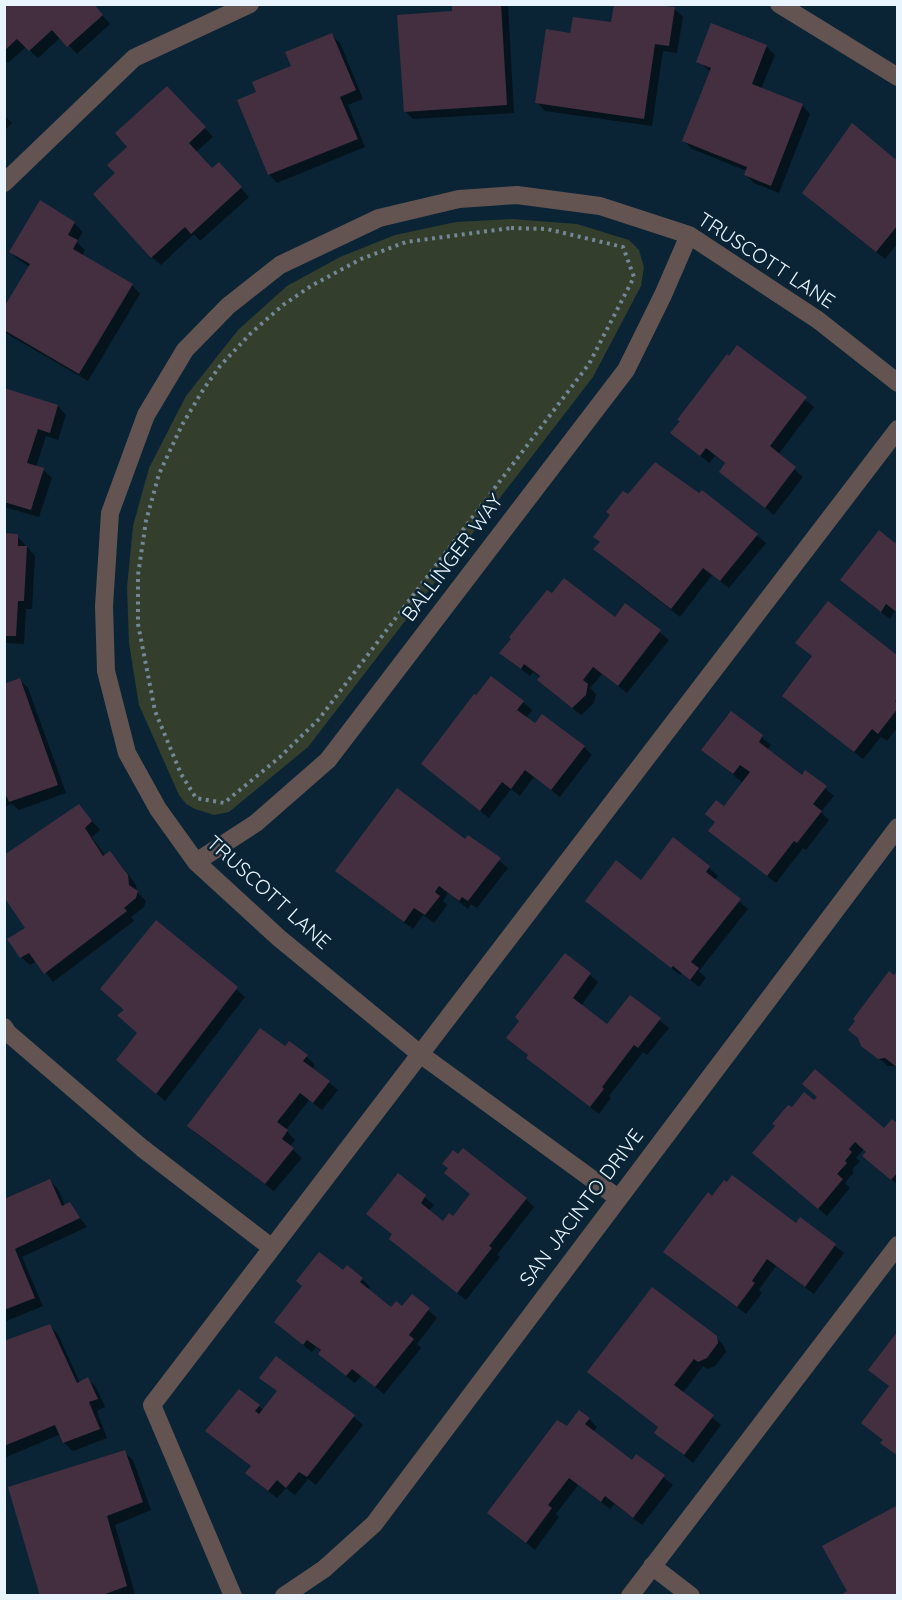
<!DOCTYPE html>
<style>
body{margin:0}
#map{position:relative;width:902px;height:1600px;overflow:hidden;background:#0a2435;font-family:Quicksand,sans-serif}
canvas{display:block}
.frame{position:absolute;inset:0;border:6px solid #e8f5fe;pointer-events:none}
</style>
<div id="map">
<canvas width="902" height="1600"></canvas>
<div class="frame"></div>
</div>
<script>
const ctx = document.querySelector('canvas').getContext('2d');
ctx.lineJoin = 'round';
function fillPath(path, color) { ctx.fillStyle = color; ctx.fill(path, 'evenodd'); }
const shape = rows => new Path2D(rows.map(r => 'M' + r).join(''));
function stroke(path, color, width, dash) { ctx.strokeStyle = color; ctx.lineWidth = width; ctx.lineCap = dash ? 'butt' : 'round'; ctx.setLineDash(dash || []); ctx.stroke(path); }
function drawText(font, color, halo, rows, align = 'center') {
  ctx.font = font + ' Quicksand,sans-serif'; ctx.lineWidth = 5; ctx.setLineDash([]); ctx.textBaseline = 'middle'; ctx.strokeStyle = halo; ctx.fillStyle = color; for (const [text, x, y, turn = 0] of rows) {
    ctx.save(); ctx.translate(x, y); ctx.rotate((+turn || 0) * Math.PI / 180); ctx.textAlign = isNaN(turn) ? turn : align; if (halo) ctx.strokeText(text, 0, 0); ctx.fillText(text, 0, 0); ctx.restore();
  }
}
fillPath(shape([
 [512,219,577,224,629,240,639,250,644,267,641,286,593,377,308,747,229,812,214,815,195,809,186,804,179,795,139,705,129,643,127,587,133,526,149,468,186,396,238,330,287,286,340,257,395,235,456,222]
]), '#333e2d');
fillPath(shape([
 [4,4,93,4,110,24,77,54,61,37,38,58,26,47,8,63,4,60],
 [453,4,508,4,514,113,413,119,405,111,454,13],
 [615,4,645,4,675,9,683,17,677,53,663,51,652,126,545,111,537,102,571,34,612,24],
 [332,35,340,43,363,99,348,105,365,147,277,183,269,174,293,67],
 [766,46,775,55,761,89,802,105,810,114,779,193,754,183,745,174,747,171,692,149,684,141,711,72,698,61],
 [175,96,213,137,196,152,212,170,227,173,249,197,200,241,194,234,161,265,152,257,117,174,129,147],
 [4,115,12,123,4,131],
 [898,158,898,243,885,259,812,201],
 [40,202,74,223,83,232,77,242,85,250,82,256,132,285,140,294,88,381,4,332,4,310,30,267,19,260,10,252],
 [738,347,814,407,778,455,803,477,774,515,721,472,726,464,715,456,709,463,672,433],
 [4,390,58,406,66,415,58,440,46,436,36,467,43,470,52,478,39,517,4,507],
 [702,492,766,543,729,588,712,575,680,617,603,557,595,549,601,543,595,537,628,497,700,495],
 [4,535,17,536,35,556,32,609,26,609,24,644,4,643],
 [898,542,898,613,895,611,890,619,850,588],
 [626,605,669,640,627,693,602,674,590,688,596,694,594,703,581,715,547,688,539,680,541,678,533,672,530,676,510,661,615,619],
 [797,643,898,658,898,727,887,741,881,737,863,759,784,696,814,657],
 [20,680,28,688,66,793,19,810,12,804,4,807,4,685],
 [523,702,532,710,526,718,535,725,584,747,592,755,560,797,534,777,520,796,511,789,489,818,432,772],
 [731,713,771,745,767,750,802,777,806,772,834,796,821,812,829,820,806,850,803,848,776,883,710,831,724,808,743,783,703,750],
 [87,815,100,830,92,837,105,856,110,853,118,861,136,885,137,892,146,901,144,907,131,917,134,921,53,982,37,961,30,965,21,957,27,928],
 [469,837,508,868,477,908,471,904,468,909,448,893,443,901,447,905,434,923,423,915,413,929,346,879,337,871,465,841],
 [674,839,709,868,718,876,714,881,748,909,699,971,706,978,699,987,682,973,680,975,587,901,641,882],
 [157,922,245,997,165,1101,118,1060,139,1033,125,1011],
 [566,955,598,982,581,1006,608,1026,631,997,669,1028,647,1055,643,1052,609,1096,611,1098,599,1114,536,1066,528,1058,529,1056,508,1038],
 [898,973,898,1068,895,1066,888,1066,862,1045],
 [286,1048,307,1057,315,1065,312,1069,338,1090,322,1110,309,1100,286,1130,295,1140,290,1147,302,1158,274,1191,197,1134,189,1126],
 [814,1102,884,1130,898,1126,898,1185,873,1164,864,1149,856,1158,860,1161,852,1170,854,1172,845,1183,850,1188,827,1216,763,1162,792,1109],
 [449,1169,526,1199,534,1207,497,1255,500,1257,466,1300,391,1239,394,1235,398,1175,434,1205,429,1211,443,1223,454,1218,472,1195],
 [50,1181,58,1189,65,1206,69,1204,87,1227,22,1257,43,1306,4,1322,4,1201],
 [713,1198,796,1225,801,1219,844,1253,814,1294,776,1266,759,1290,762,1293,746,1314,674,1260,665,1252],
 [343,1272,362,1279,370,1287,368,1290,391,1309,403,1308,412,1296,437,1318,417,1344,421,1348,384,1394,361,1376,355,1383,328,1362,320,1354,322,1352,316,1347,312,1352,284,1330],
 [50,1326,58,1334,80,1383,88,1379,96,1387,105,1407,97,1411,107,1438,73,1451,64,1443,61,1434,4,1458,4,1343],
 [716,1337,724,1346,726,1352,715,1366,707,1369,703,1366,682,1394,721,1425,693,1463,656,1433,659,1428,589,1372],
 [261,1378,322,1390,363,1425,316,1485,308,1479,295,1495,286,1488,277,1498,255,1481,252,1467,216,1439,259,1406,264,1411,278,1392],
 [589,1419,597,1427,593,1432,632,1462,637,1456,673,1485,642,1525,614,1504,610,1509,578,1485,556,1514,559,1517,535,1550,489,1513,567,1428],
 [124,1452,133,1460,151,1510,115,1525,135,1594,42,1596],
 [896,1508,898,1596,849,1592]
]), '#0007');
fillPath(shape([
 [4,4,94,4,103,15,67,47,52,30,29,51,17,39,4,51],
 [452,4,501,4,507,105,404,112,397,15,452,11],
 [614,5,655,5,675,7,669,46,655,44,644,119,535,103,546,29,570,33,573,17,611,22],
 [711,23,767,45,752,84,803,104,771,186,744,175,747,167,682,141,711,68,696,62],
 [332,33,356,90,340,97,358,139,268,175,237,100,256,92,252,82,291,66,285,52],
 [167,86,206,127,189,143,212,168,219,162,242,187,191,234,185,227,151,258,93,194,115,173,107,165,127,147,115,133],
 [852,123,895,159,898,156,898,225,876,252,802,193],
 [40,200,75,222,68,235,78,240,73,249,133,284,79,374,4,330,4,307,30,264,9,252],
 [737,345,807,397,770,446,796,467,765,508,719,472,725,463,706,448,700,456,670,433,680,421,677,420,727,354,729,356],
 [4,388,58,405,50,433,38,429,27,463,44,468,31,510,4,502],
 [655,462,699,493,702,490,758,534,720,581,703,568,671,609,593,549,600,542,593,537,610,515,606,512,623,491,628,494],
 [879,530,895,543,898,539,898,613,886,604,881,612,840,580],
 [4,533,18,534,18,546,27,546,24,601,18,601,16,636,4,636],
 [564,578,615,617,625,603,661,630,618,686,593,667,583,680,588,684,586,695,572,708,537,680,540,676,524,664,521,669,499,653,511,639,509,637,547,590,552,593],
 [828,601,898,656,898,698,895,701,898,703,898,708,878,734,872,729,854,752,782,696,812,656,795,643],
 [491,676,524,701,517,710,535,723,542,714,585,746,551,790,525,770,511,789,502,782,480,811,421,764,474,694,476,695],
 [20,678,58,785,9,802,6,795,4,796,4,684],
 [731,711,763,735,759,742,802,775,805,770,827,786,813,804,822,811,797,843,794,841,767,876,708,831,715,822,705,814,716,800,724,806,750,772,740,765,733,774,701,750],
 [397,788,465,839,468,835,501,858,468,901,462,897,459,901,439,886,435,892,440,896,425,915,414,908,404,922,335,871],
 [79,804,92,821,85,828,103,856,110,851,128,875,129,885,138,891,136,898,124,908,127,911,44,974,29,953,20,958,7,939,25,928,4,897,4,855],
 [673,837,710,866,706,872,741,899,691,962,699,968,690,980,673,966,671,968,585,901,616,860,641,880],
 [156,920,238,987,156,1094,116,1060,137,1033,117,1015,124,1010,100,989],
 [565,953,591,973,573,998,607,1024,630,995,661,1018,638,1048,634,1045,602,1087,604,1089,590,1107,526,1058,528,1055,506,1038,519,1021,515,1017],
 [898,970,898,1068,885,1058,878,1059,861,1046,858,1038,848,1030,855,1021,853,1019,889,971,894,975],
 [260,1028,285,1046,289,1041,308,1055,303,1061,330,1081,313,1103,300,1093,277,1122,288,1130,282,1139,294,1148,265,1184,187,1126],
 [815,1069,884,1128,892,1119,898,1124,898,1172,891,1180,862,1156,866,1152,855,1142,849,1149,852,1152,845,1161,847,1163,837,1174,843,1179,818,1209,752,1153,775,1126,772,1124,788,1105,792,1107,804,1092,814,1100,817,1097,802,1084],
 [463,1148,527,1198,489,1246,492,1248,457,1293,389,1239,392,1234,366,1214,398,1173,426,1195,421,1203,443,1221,449,1213,453,1216,470,1194,444,1173,448,1168,442,1164,453,1150,458,1154],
 [732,1175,796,1223,800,1217,836,1244,805,1287,767,1259,752,1281,755,1283,737,1307,663,1252,708,1192,712,1196,724,1180,727,1182],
 [50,1179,62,1206,70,1202,80,1218,15,1249,35,1298,4,1310,4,1199],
 [319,1252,343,1270,347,1265,363,1278,360,1282,391,1307,396,1301,402,1306,412,1294,430,1308,409,1335,414,1339,375,1387,352,1369,346,1376,318,1354,321,1350,307,1340,303,1345,274,1322,302,1286,296,1281],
 [652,1287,717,1336,718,1343,707,1358,698,1362,694,1359,674,1385,714,1415,684,1455,654,1433,658,1427,587,1372],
 [50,1324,77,1383,88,1377,98,1399,89,1402,100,1429,63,1443,55,1425,4,1446,4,1341],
 [898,1331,898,1456,880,1443,883,1440,861,1423,889,1386,868,1370],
 [276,1356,355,1415,307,1477,299,1472,286,1488,277,1480,268,1491,245,1473,251,1466,205,1431,239,1389,260,1405,255,1411,259,1414,277,1391,259,1378],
 [579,1410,590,1418,585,1424,632,1460,636,1454,665,1475,633,1518,605,1496,601,1502,569,1478,548,1505,552,1508,526,1543,487,1513,557,1420,567,1426],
 [125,1450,143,1502,107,1516,127,1586,100,1596,40,1596,8,1487],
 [896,1506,898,1596,839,1596,847,1591,822,1546]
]), '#442f40');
stroke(shape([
 [511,228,547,229,623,247,634,277,589,364,319,719,280,757,224,803,196,798,181,774,155,711,138,624,138,575,146,521,159,474,182,425,203,390,220,366,251,333,283,305,311,286,361,259,406,242,511,228]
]), '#738794', 4, [3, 4.5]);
stroke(shape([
 [779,4,898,77],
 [4,183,134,58,250,4],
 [4,1027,8,1033,142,1148,272,1248],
 [652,1566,691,1596],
 [233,1596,152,1405,898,429],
 [630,1596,898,1245]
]), '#635452', 18);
stroke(shape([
 [196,862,256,823,328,760,626,370,663,295,689,235],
 [618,1198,420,1054,279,938,196,862,158,809,127,753,106,671,104,606,110,513,146,415,185,350,228,306,280,265,379,218,459,199,517,195,600,206,689,235,818,320,898,383],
 [284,1596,324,1569,374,1524,898,827]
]), '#635452', 18);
drawText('20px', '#e8f5fe', '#0a2435', [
 ["TRUSCOTT LANE",766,261,33],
 ["BALLINGER WAY",453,558,-53],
 ["TRUSCOTT LANE",268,893,42],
 ["SAN JACINTO DRIVE",582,1208,-53]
]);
</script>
